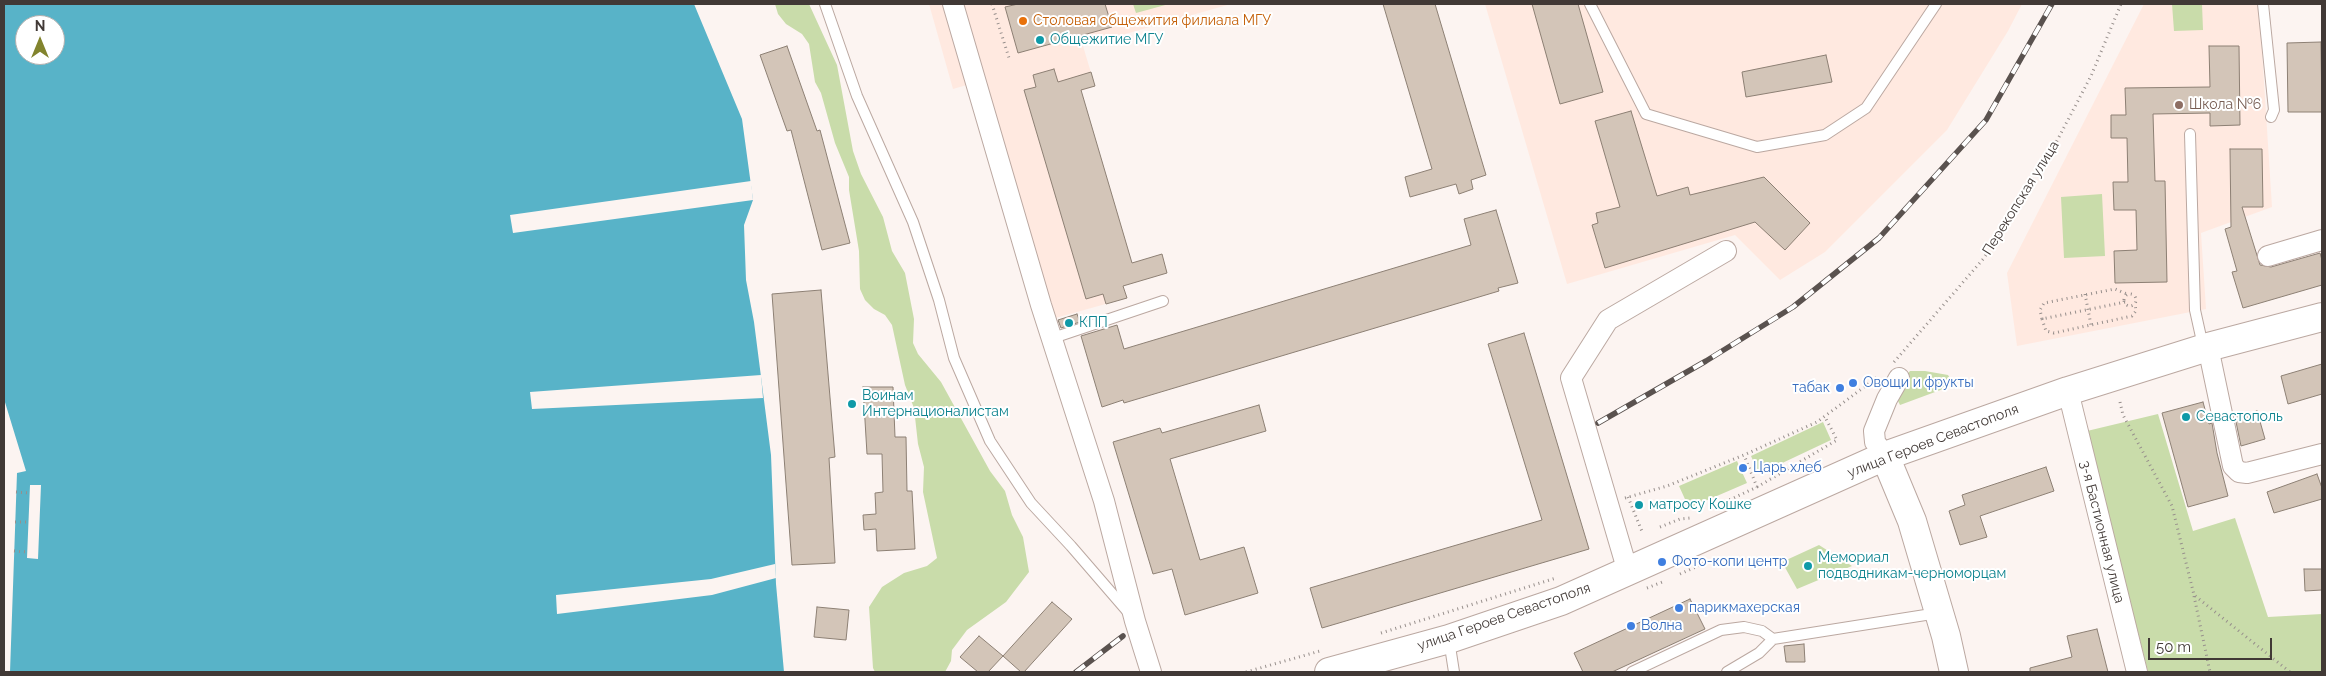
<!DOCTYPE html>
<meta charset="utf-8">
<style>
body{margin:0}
#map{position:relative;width:2326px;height:676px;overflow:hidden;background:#fcf4f1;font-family:Raleway,sans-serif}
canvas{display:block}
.frame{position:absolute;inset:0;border:5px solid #413936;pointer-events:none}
.north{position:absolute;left:15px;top:15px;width:50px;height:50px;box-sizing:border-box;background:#fff;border:1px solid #b3b0af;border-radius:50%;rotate:0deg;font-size:14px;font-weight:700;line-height:20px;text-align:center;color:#413936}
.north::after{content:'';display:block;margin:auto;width:18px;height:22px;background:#82842e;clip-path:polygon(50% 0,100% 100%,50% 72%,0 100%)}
.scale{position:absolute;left:2148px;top:638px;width:124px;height:22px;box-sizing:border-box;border:2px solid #413936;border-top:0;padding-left:6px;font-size:15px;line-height:18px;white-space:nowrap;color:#413936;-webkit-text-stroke:4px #fff;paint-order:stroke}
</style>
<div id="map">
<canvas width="2326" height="676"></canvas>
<div class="frame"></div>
<div class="north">N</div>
<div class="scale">50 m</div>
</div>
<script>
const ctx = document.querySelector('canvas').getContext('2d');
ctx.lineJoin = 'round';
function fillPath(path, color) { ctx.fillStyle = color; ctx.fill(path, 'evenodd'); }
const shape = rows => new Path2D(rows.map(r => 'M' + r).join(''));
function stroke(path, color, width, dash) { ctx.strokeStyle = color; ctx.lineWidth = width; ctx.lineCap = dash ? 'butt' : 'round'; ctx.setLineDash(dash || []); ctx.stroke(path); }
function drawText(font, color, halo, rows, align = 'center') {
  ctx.font = font + ' Raleway,sans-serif'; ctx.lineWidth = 4; ctx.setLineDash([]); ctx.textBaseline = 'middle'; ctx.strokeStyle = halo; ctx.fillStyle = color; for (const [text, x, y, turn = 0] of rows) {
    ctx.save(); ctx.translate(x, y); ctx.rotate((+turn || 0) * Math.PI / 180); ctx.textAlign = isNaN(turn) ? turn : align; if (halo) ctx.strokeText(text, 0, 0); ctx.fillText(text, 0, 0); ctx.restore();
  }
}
fillPath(shape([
 [929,4,1231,4,1083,46,1095,86,1081,91,1132,263,1162,254,1167,273,1123,286,1127,298,1052,319,984,80,953,89],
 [1485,4,2022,4,2008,31,1947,130,1825,252,1780,280,1735,235,1567,284],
 [2144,4,2259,4,2272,207,2201,233,2206,309,2017,346,2007,273]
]), '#ffe9e0');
fillPath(shape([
 [775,4,809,4,837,65,853,151,861,174,883,217,892,251,905,273,914,319,913,343,918,354,941,382,990,471,1005,491,1012,515,1023,537,1029,572,1006,602,967,630,952,650,951,661,945,672,875,672,873,668,869,607,882,587,904,573,927,566,937,558,923,492,924,467,918,444,914,408,905,385,892,325,885,315,874,309,865,300,860,289,859,251,849,190,849,177,835,143,821,93,815,82,809,44,802,34,786,24,778,14],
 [1133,4,1169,4,1136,13],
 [2172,4,2202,4,2203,30,2174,31],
 [2102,194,2105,256,2064,258,2061,197],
 [1910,371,1925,371,1948,375,1954,385,1900,405,1896,397,1902,380],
 [2158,414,2193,531,2235,518,2268,617,2322,614,2322,672,2148,672,2087,431],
 [1823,422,1831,440,1759,474,1751,456],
 [1737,461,1747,483,1689,508,1679,486],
 [1819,545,1852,566,1797,589,1782,562]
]), '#c9dcaa');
fillPath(shape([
 [4,4,694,4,742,119,753,200,744,225,746,280,754,322,771,455,776,584,784,672,10,672,17,473,26,471,4,399],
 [25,25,55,25,55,55,25,55]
]), '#58b3c8');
fillPath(shape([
 [751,181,753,200,513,233,510,215],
 [761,375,763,398,532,409,530,392],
 [30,485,41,485,38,559,27,558],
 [775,564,776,578,712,595,557,614,556,595,711,579]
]), '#fcf4f1');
const building = shape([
 [1018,4,1105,4,1112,27,1018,53,1005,7,1018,4],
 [1383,4,1435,4,1486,175,1471,180,1473,189,1459,194,1456,184,1410,197,1405,177,1432,169,1383,4],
 [1532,4,1578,4,1603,92,1560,104,1532,4],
 [2321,42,2322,112,2288,112,2287,43,2321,42],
 [787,46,817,131,820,130,850,243,822,250,791,130,787,131,760,55,787,46],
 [2209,46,2239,46,2240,125,2210,126,2210,113,2153,114,2155,181,2165,181,2167,282,2115,283,2114,251,2137,250,2136,210,2114,210,2113,182,2128,182,2127,138,2111,138,2111,115,2126,115,2125,88,2210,87,2209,46],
 [1826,55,1832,82,1746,97,1742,72,1826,55],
 [1054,69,1058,82,1091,72,1095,86,1081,90,1132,263,1162,254,1167,273,1123,286,1127,298,1106,304,1103,294,1086,299,1024,90,1036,87,1033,75,1054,69],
 [1631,111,1657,196,1688,187,1690,195,1764,177,1810,223,1785,250,1755,222,1605,268,1592,225,1598,223,1596,213,1620,207,1595,121,1631,111],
 [2230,149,2262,149,2263,207,2242,207,2260,265,2271,267,2320,253,2322,260,2322,285,2243,308,2232,272,2237,271,2225,229,2231,227,2230,149],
 [1496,210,1518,283,1498,288,1499,291,1124,403,1123,400,1102,407,1081,336,1117,325,1124,349,1471,245,1464,219,1496,210],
 [821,290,835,457,829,458,835,563,792,565,772,294,821,290],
 [1077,314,1080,322,1061,328,1058,320,1077,314],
 [1524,333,1589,549,1322,628,1310,588,1542,520,1488,344,1524,333],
 [2322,364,2322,394,2288,404,2281,376,2322,364],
 [863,387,893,387,895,437,906,437,907,491,912,491,915,549,877,551,876,529,864,530,863,515,876,514,875,493,883,492,882,454,867,454,863,387],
 [2203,402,2209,424,2212,423,2217,453,2228,496,2188,507,2162,413,2203,402],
 [1259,405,1266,431,1170,459,1200,560,1244,547,1258,593,1185,615,1172,569,1153,574,1113,442,1160,428,1162,433,1259,405],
 [2257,411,2265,439,2241,446,2235,417,2257,411],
 [2046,467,2054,491,1980,516,1987,537,1960,545,1949,511,1965,505,1962,495,2046,467],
 [2317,474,2322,488,2322,499,2274,513,2267,492,2317,474],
 [2304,569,2322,569,2322,590,2305,591,2304,569],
 [1690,599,1705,629,1612,672,1583,672,1574,653,1690,599],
 [1052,602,1072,619,1024,672,1021,672,1003,656,1052,602],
 [817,607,849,610,846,640,814,637,817,607],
 [2097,629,2108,672,2030,672,2030,668,2072,657,2067,636,2097,629],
 [979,636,1003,656,988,672,978,672,960,657,979,636],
 [1804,644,1805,662,1786,662,1784,646,1804,644]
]);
fillPath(building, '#d3c5b8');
stroke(building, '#8d8074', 1);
const lane = shape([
 [825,4,857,96,913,222,939,300,954,358,990,441,1031,503,1071,546,1128,612],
 [1590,4,1646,114,1757,147,1825,135,1866,108,1936,4],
 [2263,4,2274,110,2271,117],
 [2190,134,2195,310,2201,337,2208,346],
 [1053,338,1163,301],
 [1449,640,1454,672],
 [1632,672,1721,630,1744,627,1762,631,1773,639,1938,613],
 [1727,672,1759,653,1773,639]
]);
const street = shape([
 [953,4,1041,305,1104,501,1135,621,1151,672],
 [2268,256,2322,240],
 [2208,347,2233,466,2239,472,2247,473,2322,454],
 [2068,391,2137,672],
 [1885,456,1875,442,1874,431,1887,399,1899,378],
 [1628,572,1571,378,1608,320,1726,251]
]);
const secondary = shape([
 [1885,456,2068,391,2208,347,2322,317]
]);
const primary = shape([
 [1329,672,1449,639,1561,601,1885,456,1912,521,1946,636,1954,672]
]);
stroke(lane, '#bba8a1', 12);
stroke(street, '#bba8a1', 22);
stroke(secondary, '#bba8a1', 30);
stroke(primary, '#bba8a1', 30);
stroke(shape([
 [992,4,1009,58],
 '2124 300a6 6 0 1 1 12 0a6 6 0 1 1-12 0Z',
 [2085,294,2091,325],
 [2125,302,2042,319,2040,310,2044,303,2115,289,2127,294],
 [2042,319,2046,331,2054,333,2132,316,2136,311,2135,304],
 [1894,362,1984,258,2049,156,2091,76,2121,4],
 [2120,402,2123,415,2172,506,2194,595,2290,672],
 [1757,487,1837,440,1825,417],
 [16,492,29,493],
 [1628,497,1643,534],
 [1625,498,1667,486,1744,455,1817,422,1879,376],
 [1725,502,1757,487,1744,455],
 [15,522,28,522],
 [1660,527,1680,519,1690,518],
 [14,551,27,552],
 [1680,574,1705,563],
 [1647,588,1665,581],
 [2194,596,2210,672],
 [1381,633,1556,578],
 [1246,672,1320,651]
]), '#978f8c', 3, [1, 4]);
stroke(lane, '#fff', 10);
stroke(street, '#fff', 20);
stroke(secondary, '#fff', 28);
stroke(primary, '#fff', 28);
const rail = shape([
 [1598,423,1706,361,1793,307,1879,238,1986,120,2052,4],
 [1076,672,1123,636]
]);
stroke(rail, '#5a524f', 5.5);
stroke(rail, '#fff', 4, [11]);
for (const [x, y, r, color] of [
 [1023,21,5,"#e8710a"],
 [1040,40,5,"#0f9aa8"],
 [2179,105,5,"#8d6e63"],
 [1069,323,5,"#0f9aa8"],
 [1853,383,5,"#3f7fe0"],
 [1840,388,5,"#3f7fe0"],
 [852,404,5,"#0f9aa8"],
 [2186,417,5,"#0f9aa8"],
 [1743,468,5,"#3f7fe0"],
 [1639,505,5,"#0f9aa8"],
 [1662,562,5,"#3f7fe0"],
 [1808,566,5,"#0f9aa8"],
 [1679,608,5,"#3f7fe0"],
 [1631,626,5,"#3f7fe0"]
]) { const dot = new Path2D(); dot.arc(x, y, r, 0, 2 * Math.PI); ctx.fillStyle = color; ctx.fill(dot); stroke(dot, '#fff', 2); }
drawText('14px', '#c56008', '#fff', [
 ["Столовая общежития филиала МГУ",1033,21]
], 'left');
drawText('14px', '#0d838f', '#fff', [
 ["Общежитие МГУ",1050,40],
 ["КПП",1079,323],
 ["Воинам",862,396],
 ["Интернационалистам",862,412],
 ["Севастополь",2196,417],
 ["матросу Кошке",1649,505],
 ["Мемориал",1818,558],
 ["подводникам-черноморцам",1818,574]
], 'left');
drawText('14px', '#785e54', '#fff', [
 ["Школа №6",2189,105]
], 'left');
drawText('14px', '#413936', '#fff', [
 ["Перекопская улица",2021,198,-58],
 ["улица Героев Севастополя",1933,441,-21],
 ["3-я Бастионная улица",2102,532,76],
 ["улица Героев Севастополя",1504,617,-19]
]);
drawText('14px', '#366cbe', '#fff', [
 ["Овощи и фрукты",1863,383],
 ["табак",1830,388,"right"],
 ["Царь хлеб",1753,468],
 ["Фото-копи центр",1672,562],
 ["парикмахерская",1689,608],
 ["Волна",1641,626]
], 'left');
</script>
